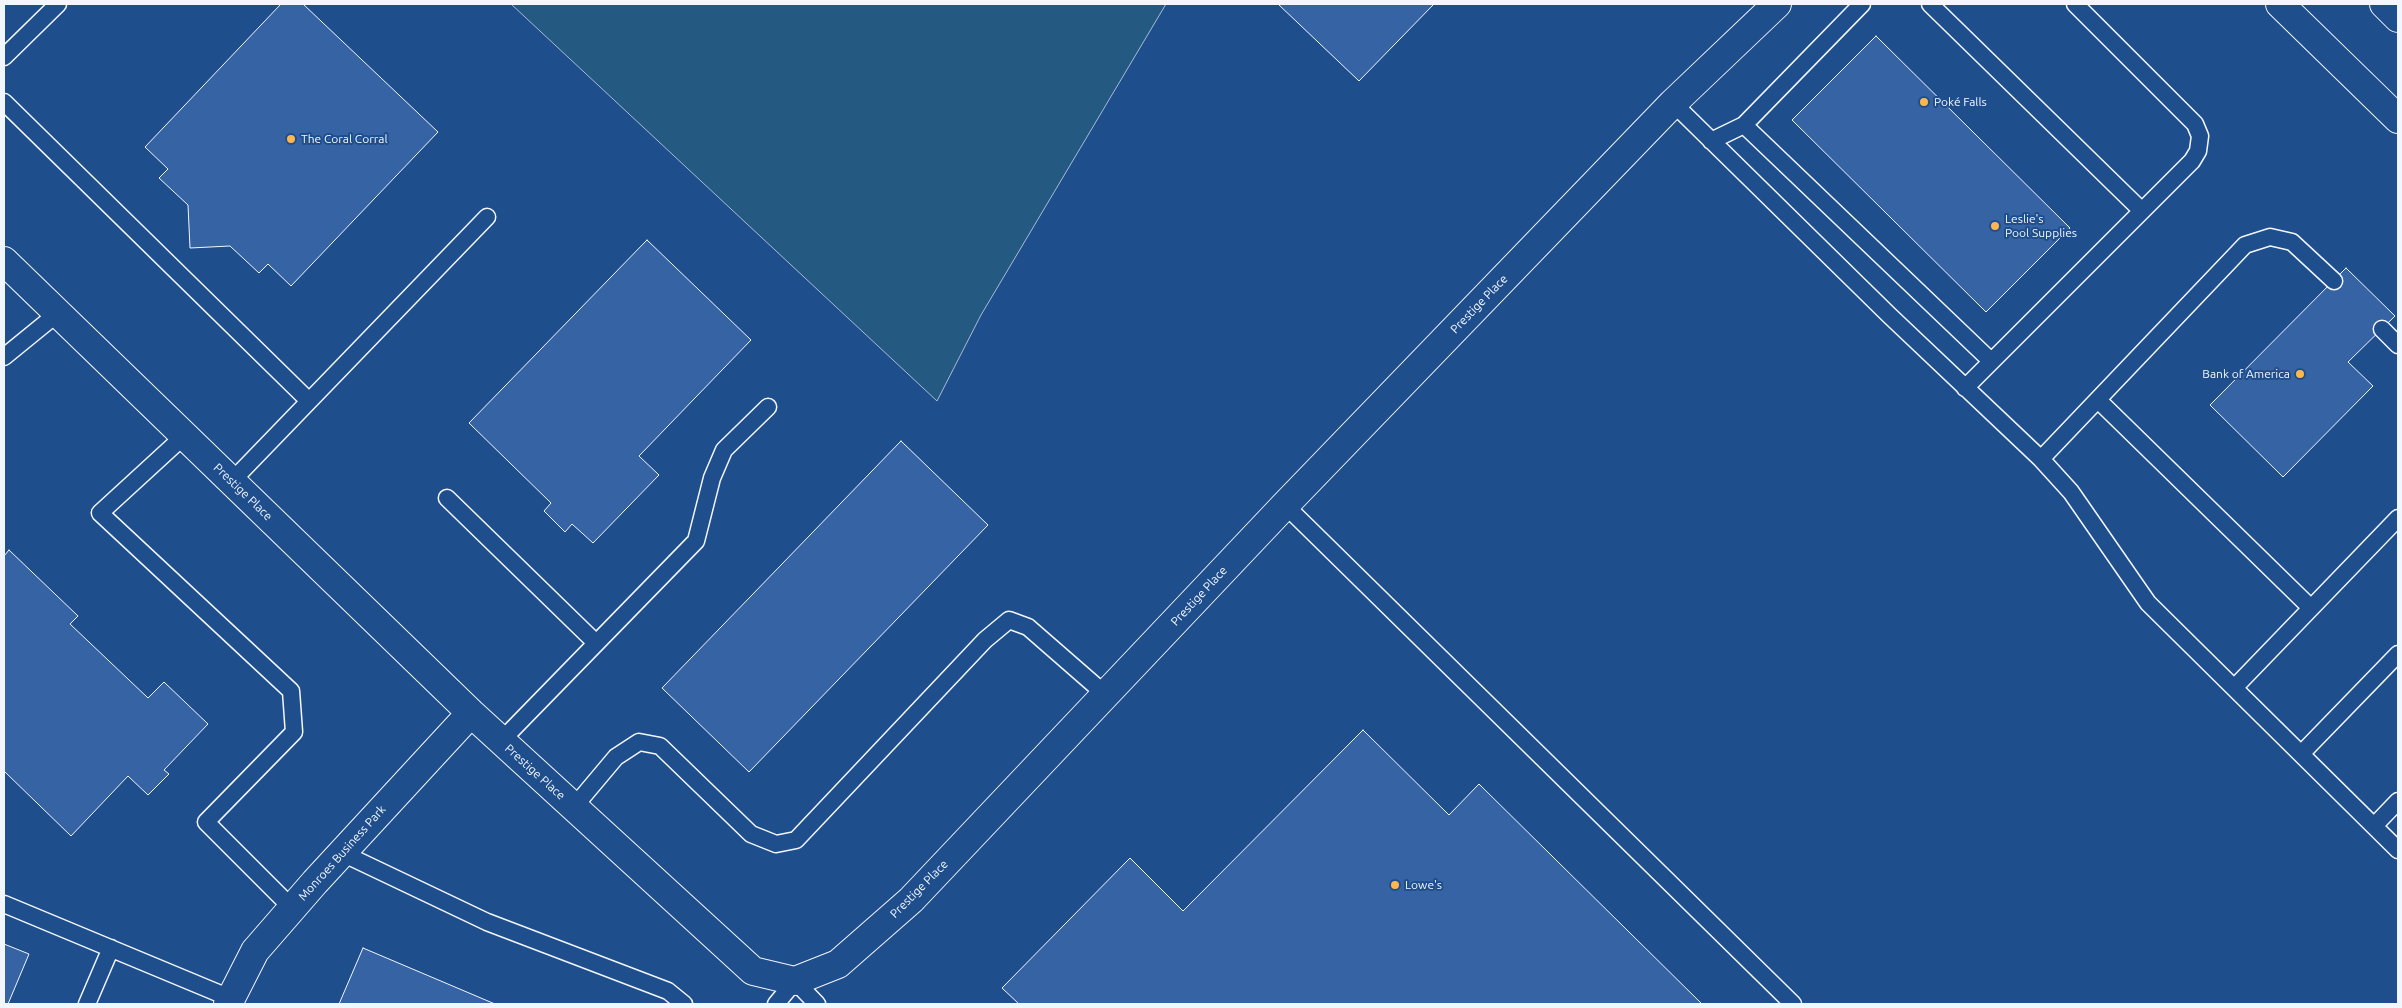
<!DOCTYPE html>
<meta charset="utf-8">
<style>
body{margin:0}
#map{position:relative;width:2402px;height:1008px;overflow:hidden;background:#1f4e8c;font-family:Ubuntu,sans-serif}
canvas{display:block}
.frame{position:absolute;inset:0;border:5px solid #f2f6ff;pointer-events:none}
</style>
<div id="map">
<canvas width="2402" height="1008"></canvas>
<div class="frame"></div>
</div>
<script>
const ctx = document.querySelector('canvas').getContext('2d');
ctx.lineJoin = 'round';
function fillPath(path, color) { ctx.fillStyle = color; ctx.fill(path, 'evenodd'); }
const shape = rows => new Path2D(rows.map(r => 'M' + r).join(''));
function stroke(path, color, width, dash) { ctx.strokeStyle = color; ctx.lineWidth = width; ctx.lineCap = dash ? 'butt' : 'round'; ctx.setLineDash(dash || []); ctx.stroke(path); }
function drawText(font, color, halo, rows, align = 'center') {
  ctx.font = font + ' Ubuntu,sans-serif'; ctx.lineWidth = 4; ctx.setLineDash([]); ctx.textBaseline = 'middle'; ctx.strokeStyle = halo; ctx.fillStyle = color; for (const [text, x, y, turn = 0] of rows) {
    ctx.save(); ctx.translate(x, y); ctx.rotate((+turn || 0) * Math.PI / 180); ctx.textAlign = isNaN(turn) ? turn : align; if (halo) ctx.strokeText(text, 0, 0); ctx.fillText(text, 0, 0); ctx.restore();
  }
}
const green = shape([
 [511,4,1166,4,981,315,937,401,511,4]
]);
fillPath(green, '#245a82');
stroke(green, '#a8bbd7', 1);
const building = shape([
 [281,4,303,4,438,132,291,286,268,264,259,273,230,246,190,248,188,205,159,178,168,169,145,147,281,4],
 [1278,4,1434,4,1359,81,1278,4],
 [1876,36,2070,228,1986,312,1792,120,1876,36],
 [647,240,751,340,639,456,659,475,593,543,572,524,565,532,544,511,551,503,469,423,647,240],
 [2346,268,2395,316,2348,362,2373,386,2283,477,2210,405,2346,268],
 [901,441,988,525,749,772,662,688,901,441],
 [9,550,78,616,70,624,148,698,164,682,208,724,164,770,169,774,148,795,128,776,71,836,4,771,4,556,9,550],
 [1363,730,1449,815,1479,784,1702,1004,1019,1004,1002,988,1130,858,1183,911,1363,730],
 [4,944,29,954,8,1004,4,1004,4,944],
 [363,948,495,1004,339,1004,363,948]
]);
fillPath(building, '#3563a3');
stroke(building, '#f2f6ff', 1);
const service = shape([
 [1930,4,2142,211],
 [4,57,58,4],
 [4,102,309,401],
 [1673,103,1889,315,2041,459,2071,492,2148,603,2398,850],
 [1744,125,1991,361],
 [1711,141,1744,125,1862,4],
 [2382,329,2398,345],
 [4,357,58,313],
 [1965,388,2192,161,2198,151,2200,136,2195,124,2075,4],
 [2098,400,2311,608],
 [184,436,100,513,291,691,294,732,206,822,292,908],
 [2041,459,2245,245,2270,237,2292,242,2334,281],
 [232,481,487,217],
 [447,498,596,643],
 [1285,505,1793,1004],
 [2234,688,2398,518],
 [501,741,696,541,712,478,724,450,768,407],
 [2301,754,2398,654],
 [574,807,616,757,639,742,660,746,751,834,776,844,796,840,985,640,1009,620,1028,627,1106,695],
 [2374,826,2398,801],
 [342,853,487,922,668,991,684,1004],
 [4,904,230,998],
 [87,1004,111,948],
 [776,1004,795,981,817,1004]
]);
const minor = shape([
 [4,261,471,713,753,971,795,981,838,964,911,900,1285,505,1673,103,1777,4],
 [228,1004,255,951,315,882,471,713]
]);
const primary = shape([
 [2280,4,2398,119],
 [2384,4,2398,18]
]);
stroke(service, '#f2f6ff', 19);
stroke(minor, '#f2f6ff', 30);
stroke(primary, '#f2f6ff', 30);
stroke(service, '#1f4e8c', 16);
stroke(minor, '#1f4e8c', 28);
stroke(primary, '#1f4e8c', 28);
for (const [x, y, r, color] of [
 [1924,102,5,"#ffb74d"],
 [291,139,5,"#ffb74d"],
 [1995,226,5,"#ffb74d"],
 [2300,374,5,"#ffb74d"],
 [1395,885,5,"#ffb74d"]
]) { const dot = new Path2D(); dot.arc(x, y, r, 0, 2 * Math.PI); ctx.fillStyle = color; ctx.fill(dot); stroke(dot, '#1f4e8c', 2); }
drawText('12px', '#f2f6ff', '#1f4e8c', [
 ["Poké Falls",1934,102],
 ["The Coral Corral",301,139],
 ["Leslie's",2005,219],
 ["Pool Supplies",2005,233],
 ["Bank of America",2290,374,"right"],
 ["Lowe's",1405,885]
], 'left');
drawText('12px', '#f2f6ff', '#1f4e8c', [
 ["Prestige Place",1479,304,-46],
 ["Prestige Place",243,492,44],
 ["Prestige Place",1199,596,-47],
 ["Prestige Place",535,772,42],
 ["Monroes Business Park",342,853,-48],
 ["Prestige Place",919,889,-45]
]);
</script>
